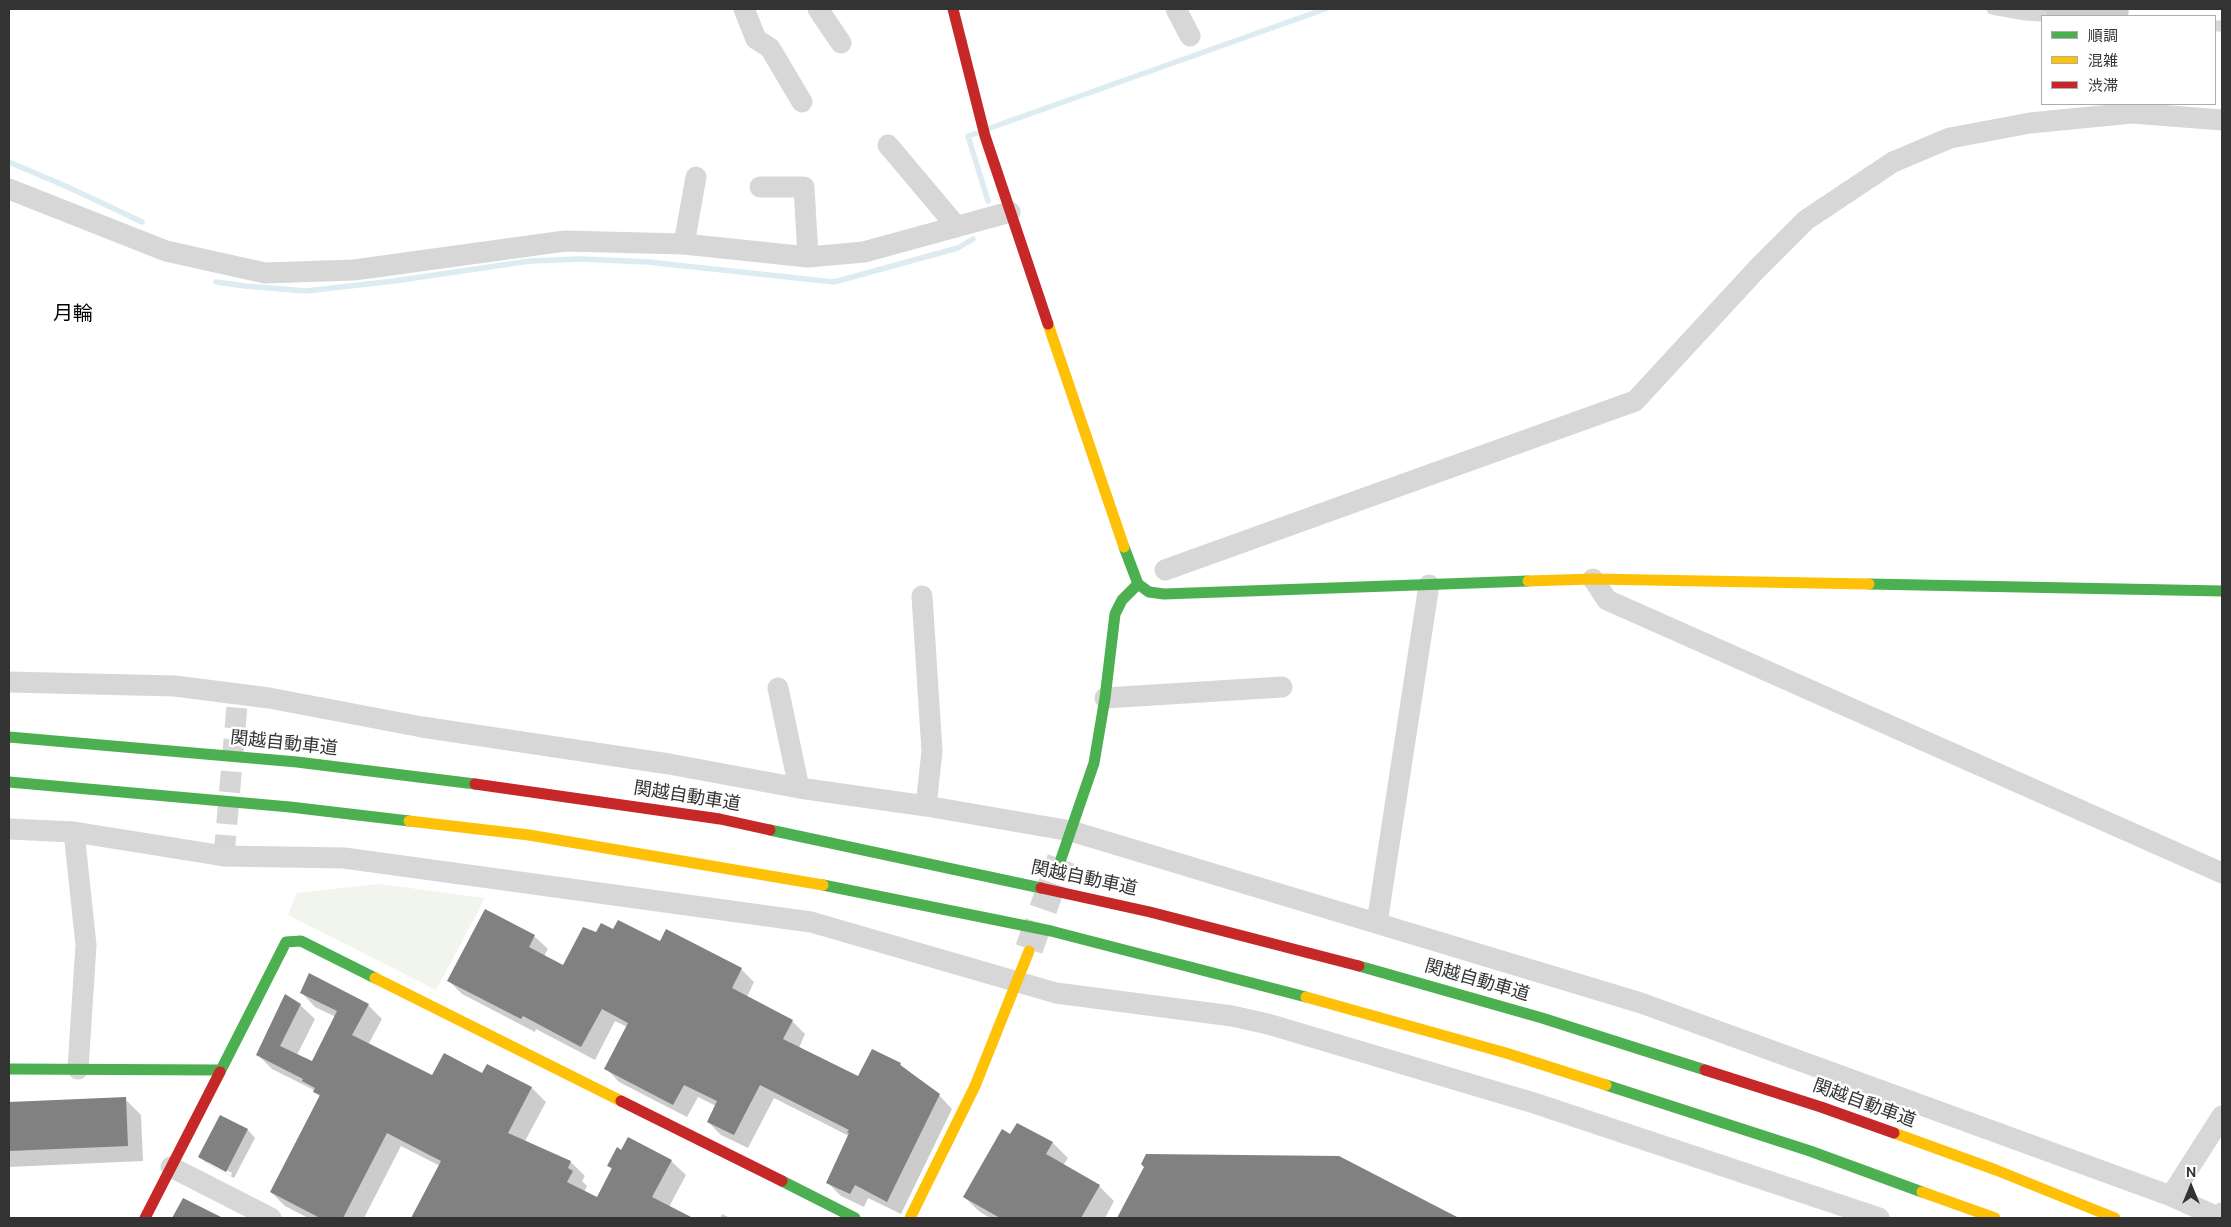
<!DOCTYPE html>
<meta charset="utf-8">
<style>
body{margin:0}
#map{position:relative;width:2231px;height:1227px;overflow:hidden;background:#fff;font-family:"DM Sans","Noto Sans JP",sans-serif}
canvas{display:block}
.frame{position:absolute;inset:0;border:10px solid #333;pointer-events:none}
.legend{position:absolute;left:2041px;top:15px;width:175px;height:90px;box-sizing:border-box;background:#fff;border:1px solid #adadad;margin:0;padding:6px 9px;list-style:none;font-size:15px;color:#333}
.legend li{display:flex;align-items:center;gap:10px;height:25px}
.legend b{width:25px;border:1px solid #adadad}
.north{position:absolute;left:2166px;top:1162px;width:50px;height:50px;-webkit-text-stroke:4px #fff;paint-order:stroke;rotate:0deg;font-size:14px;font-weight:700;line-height:20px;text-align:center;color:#333}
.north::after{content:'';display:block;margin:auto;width:18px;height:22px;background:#333;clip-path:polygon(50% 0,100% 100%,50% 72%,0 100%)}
</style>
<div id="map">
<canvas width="2231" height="1227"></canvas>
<div class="frame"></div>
<ul class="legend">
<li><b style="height:6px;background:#4caf50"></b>順調</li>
<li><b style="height:6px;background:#ffc107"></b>混雑</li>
<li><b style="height:6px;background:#c62828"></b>渋滞</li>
</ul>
<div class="north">N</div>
</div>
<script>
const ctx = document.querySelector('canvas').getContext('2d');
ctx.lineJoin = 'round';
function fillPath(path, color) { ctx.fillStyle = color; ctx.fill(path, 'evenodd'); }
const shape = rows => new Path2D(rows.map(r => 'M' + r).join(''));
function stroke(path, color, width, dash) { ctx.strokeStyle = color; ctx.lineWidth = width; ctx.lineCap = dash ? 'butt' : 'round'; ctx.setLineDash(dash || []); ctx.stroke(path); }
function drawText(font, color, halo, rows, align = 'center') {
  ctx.font = font + ' "DM Sans","Noto Sans JP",sans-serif'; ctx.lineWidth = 5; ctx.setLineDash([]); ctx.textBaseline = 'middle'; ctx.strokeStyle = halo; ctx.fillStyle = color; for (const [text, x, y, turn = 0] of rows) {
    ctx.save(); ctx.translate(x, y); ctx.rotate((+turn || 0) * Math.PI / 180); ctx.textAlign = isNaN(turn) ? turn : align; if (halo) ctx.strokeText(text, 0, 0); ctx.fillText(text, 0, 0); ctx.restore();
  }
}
fillPath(shape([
 [379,884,485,898,436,990,288,915,297,893]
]), '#f1f5ed');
fillPath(shape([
 [2007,9,2129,9,2128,16,2042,16],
 [613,931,660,943,741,969,754,982,747,997,792,1021,805,1034,799,1048,858,1077,873,1050,900,1064,939,1095,952,1109,901,1214,868,1198,864,1207,841,1196,828,1183,849,1136,774,1098,748,1148,721,1135,708,1122,716,1106,698,1097,687,1117,619,1082,606,1068,627,1027,615,1021,595,1060,536,1029,535,1032,462,994,449,981,534,936,548,949,544,956,563,966,596,933],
 [301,992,368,1005,382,1019,368,1045,433,1077,483,1075,532,1088,546,1102,525,1141,571,1162,585,1176,582,1181,587,1186,584,1192,597,1199,612,1170,609,1166,622,1151,671,1161,686,1175,669,1207,689,1218,412,1218,440,1166,401,1146,364,1218,308,1218,285,1206,271,1192,320,1097,312,1089,272,1069,258,1055,300,1005,315,1019,297,1055,312,1063,336,1017,315,1007],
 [125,1099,141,1115,143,1161,9,1167,9,1104],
 [221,1116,248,1130,255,1138,234,1178,208,1164,200,1157],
 [207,1160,232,1173,231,1176,207,1163],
 [1038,1134,1053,1143,1068,1158,1063,1166,1099,1186,1114,1201,1105,1218,990,1218,980,1212,964,1197,1011,1136],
 [1339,1157,1456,1218,1119,1218,1146,1167],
 [722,1214,730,1218,720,1218]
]), '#0003');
stroke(shape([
 [990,128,1325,9],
 [977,133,968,136,988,201],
 [9,162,70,188,142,222],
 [216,282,245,286,306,291,394,281,530,261,580,259,648,262,834,282,958,248,973,239]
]), '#ddebf3', 5.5);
fillPath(shape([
 [485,909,535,935,529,947,563,965,583,927,596,932,601,923,613,929,618,920,660,941,666,929,742,968,732,988,793,1020,783,1039,858,1076,872,1049,901,1063,900,1065,940,1094,887,1202,855,1185,850,1194,826,1183,849,1133,847,1132,849,1130,760,1085,734,1135,707,1122,717,1101,684,1085,673,1105,604,1069,628,1023,602,1009,581,1047,523,1016,521,1019,447,981],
 [309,973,369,1004,352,1035,432,1075,444,1053,482,1073,487,1064,532,1087,508,1133,571,1161,568,1168,573,1171,567,1182,597,1197,612,1168,607,1166,617,1147,621,1150,628,1137,672,1160,652,1197,693,1218,411,1218,441,1161,387,1133,343,1218,320,1218,270,1192,320,1095,313,1092,315,1088,302,1081,303,1079,256,1055,285,994,301,1004,280,1046,312,1061,337,1011,300,993],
 [126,1097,128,1146,9,1151,9,1102],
 [220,1115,248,1129,226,1172,198,1157],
 [1017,1123,1053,1142,1046,1154,1100,1185,1081,1218,1000,1218,963,1197,1002,1129,1010,1134],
 [1146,1154,1339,1156,1459,1218,1117,1218,1144,1167,1141,1164],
 [183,1198,223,1218,172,1218]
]), '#818181');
stroke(shape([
 [224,856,238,694]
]), '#d6d6d6', 21, [21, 11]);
stroke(shape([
 [1029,949,1061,859]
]), '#d6d6d6', 28, [28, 14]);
stroke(shape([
 [1992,9,2025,15,2042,16],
 [2215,26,2222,26]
]), '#d7d7d7', 11);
stroke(shape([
 [744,9,756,39,770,48,802,102],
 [818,9,841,43],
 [1176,9,1190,36],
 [888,145,957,227],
 [760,187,804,187,808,257],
 [9,189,166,251,265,273,354,270,565,241,684,244,808,257,864,252,1010,212],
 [684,244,696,177],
 [1165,570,1635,401,1756,270,1806,220,1893,162,1950,138,2030,123,2132,113,2222,120],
 [1593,579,1607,600,2222,873],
 [922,596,932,751,926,806],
 [9,682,175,686,269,698,422,727,669,764,799,788,926,806,1071,831,1641,1003,2171,1196,2222,1116],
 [778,688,799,788],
 [1105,698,1282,687],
 [9,829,74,832,224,856,344,858,811,922,1056,993,1232,1016,1268,1024,1534,1103,1879,1218],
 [74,832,86,945,78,1069],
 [1377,923,1429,585],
 [171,1167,271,1218],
 [2171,1196,2220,1218]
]), '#d7d7d7', 21);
stroke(shape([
 [1124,547,1138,584,1149,592,1164,594,1528,581],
 [1869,584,2222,591],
 [9,737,297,762,475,784],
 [9,782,290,807,409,821],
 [770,830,1041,888],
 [1061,859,1094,763,1105,698,1115,614,1122,600,1138,584],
 [823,885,1051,931,1306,997],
 [1359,966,1542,1018,1705,1070],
 [9,1069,220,1070],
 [220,1072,286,942,301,941,375,978],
 [1606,1085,1810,1151,1922,1192],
 [782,1181,855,1218]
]), '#4caf50', 11);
stroke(shape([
 [1048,324,1124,547],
 [1528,581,1593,579,1869,584],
 [409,821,529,835,823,885],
 [375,978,621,1101],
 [1306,997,1506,1053,1606,1085],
 [1894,1133,1996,1170,2115,1218],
 [1922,1192,1995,1218],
 [910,1218,975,1086,1029,951]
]), '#ffc107', 11);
stroke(shape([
 [953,9,985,136,1048,324],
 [475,784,720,819,770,830],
 [1041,888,1150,912,1359,966],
 [1705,1070,1821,1107,1894,1133],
 [621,1101,782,1181],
 [145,1218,220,1072]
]), '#c62828', 11);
stroke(shape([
 [2220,1218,2222,1213]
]), '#d7d7d7', 21);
drawText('18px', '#333', '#fff', [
 ["関越自動車道",284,744,6],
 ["関越自動車道",687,797,9],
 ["関越自動車道",1084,879,12],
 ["関越自動車道",1477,981,16],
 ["関越自動車道",1864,1104,20]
]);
drawText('20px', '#000', '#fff', [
 ["月輪",73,315]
]);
</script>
